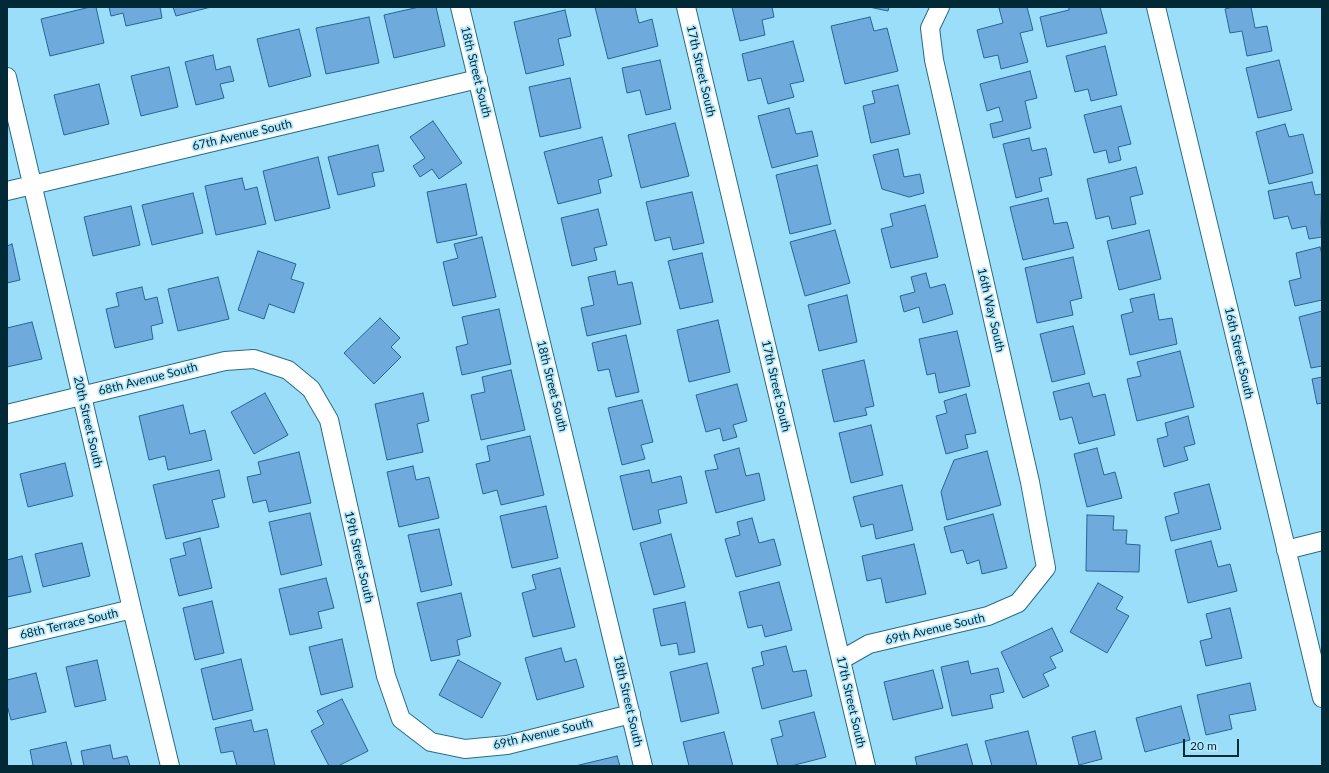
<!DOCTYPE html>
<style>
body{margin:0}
#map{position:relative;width:1329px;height:773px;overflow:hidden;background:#9bdefa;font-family:Lato,sans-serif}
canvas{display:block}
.frame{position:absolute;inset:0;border:8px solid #012936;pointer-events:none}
.scale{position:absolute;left:1183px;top:739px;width:56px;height:18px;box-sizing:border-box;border:2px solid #012936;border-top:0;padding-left:5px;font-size:12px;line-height:14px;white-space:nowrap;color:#012936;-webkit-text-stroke:3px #b7e9fe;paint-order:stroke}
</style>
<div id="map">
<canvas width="1329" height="773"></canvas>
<div class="frame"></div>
<div class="scale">20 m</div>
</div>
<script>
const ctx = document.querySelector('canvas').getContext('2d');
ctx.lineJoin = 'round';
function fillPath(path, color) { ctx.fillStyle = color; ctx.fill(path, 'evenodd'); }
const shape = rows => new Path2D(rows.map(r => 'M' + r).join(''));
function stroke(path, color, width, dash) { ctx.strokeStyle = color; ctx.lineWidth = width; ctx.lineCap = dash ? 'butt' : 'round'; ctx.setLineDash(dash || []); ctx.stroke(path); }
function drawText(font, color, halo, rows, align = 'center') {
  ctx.font = font + ' Lato,sans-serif'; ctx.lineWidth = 3.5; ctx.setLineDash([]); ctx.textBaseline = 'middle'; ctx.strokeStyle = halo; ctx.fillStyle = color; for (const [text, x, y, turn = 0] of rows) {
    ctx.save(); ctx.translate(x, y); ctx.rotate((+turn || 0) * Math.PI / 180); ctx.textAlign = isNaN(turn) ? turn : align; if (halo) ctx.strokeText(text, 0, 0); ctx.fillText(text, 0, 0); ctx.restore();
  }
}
const building = shape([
 [90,7,96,7,104,43,50,56,41,19,90,7],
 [109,7,160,7,162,18,126,26,123,13,111,16,109,7],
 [173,7,211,7,176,16,173,7],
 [419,7,436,7,445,46,394,58,384,15,419,7],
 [595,7,635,7,639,23,652,19,658,46,608,59,595,7],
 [732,7,772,7,774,17,762,20,765,35,740,41,732,7],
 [869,7,889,7,888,11,869,7],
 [1003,7,1027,7,1033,30,1020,33,1028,62,1001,69,998,55,984,58,977,30,1003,23,999,8,1003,7],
 [1069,7,1100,7,1107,33,1047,47,1040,17,1069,10,1069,7],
 [1233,7,1251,7,1255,28,1267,26,1272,51,1247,56,1242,31,1230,33,1225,9,1233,7],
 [565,10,571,36,558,39,564,65,526,74,514,22,565,10],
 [369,17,379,63,326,74,316,28,369,17],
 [870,17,874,31,887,28,898,71,845,84,831,26,870,17],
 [299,29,311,76,269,87,257,39,299,29],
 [793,41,804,81,790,84,794,97,768,104,761,78,748,81,742,54,793,41],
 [1105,46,1117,95,1091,101,1088,89,1075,92,1066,56,1105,46],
 [213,55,216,70,230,66,234,81,220,84,224,98,196,105,185,62,213,55],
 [660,60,671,109,646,115,640,90,627,93,622,68,660,60],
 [1279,60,1292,110,1258,118,1246,68,1279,60],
 [169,67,178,107,141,116,131,76,169,67],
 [1030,71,1037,98,1025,101,1031,128,993,138,990,124,1003,121,999,107,987,111,980,84,1030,71],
 [570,78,581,128,540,137,529,87,570,78],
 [99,84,109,124,64,135,54,95,99,84],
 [898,85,910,134,871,143,863,106,875,103,872,91,898,85],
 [1121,106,1131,144,1118,147,1121,160,1109,163,1106,150,1094,153,1084,115,1121,106],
 [789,108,796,134,812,131,818,156,772,168,758,116,789,108],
 [433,121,462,163,439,179,432,169,420,177,413,166,425,158,410,137,433,121],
 [675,123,689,176,641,188,628,135,675,123],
 [1285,124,1289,137,1303,134,1313,173,1269,184,1256,132,1285,124],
 [602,137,612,176,598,180,601,193,558,204,544,152,602,137],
 [1029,138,1032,151,1046,148,1052,175,1039,178,1042,191,1016,198,1003,144,1029,138],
 [378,145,384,171,372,173,375,186,338,195,328,157,378,145],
 [898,149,904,177,920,174,924,193,909,197,882,189,873,155,898,149],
 [318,157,330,208,275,221,263,171,318,157],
 [817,165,831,224,790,234,776,175,817,165],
 [1136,167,1143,194,1130,197,1136,224,1112,229,1109,216,1096,219,1087,179,1136,167],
 [242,178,245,190,257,187,266,224,216,235,205,186,242,178],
 [1312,182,1315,195,1322,194,1321,223,1322,237,1309,239,1306,226,1292,229,1288,216,1274,219,1268,191,1312,182],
 [466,184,477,235,437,243,427,192,466,184],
 [692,192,704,243,673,250,670,237,655,241,646,202,692,192],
 [193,193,203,233,152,245,142,205,193,193],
 [1048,198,1054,224,1067,222,1074,248,1023,260,1010,207,1048,198],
 [925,205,938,257,891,268,881,229,893,226,890,214,925,205],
 [131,206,140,245,93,256,84,217,131,206],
 [598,209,607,245,594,248,597,260,572,266,561,218,598,209],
 [835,230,850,283,805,296,790,242,835,230],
 [1149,230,1161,279,1119,290,1107,241,1149,230],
 [482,237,496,297,453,306,443,262,458,258,454,244,482,237],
 [12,244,20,280,7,283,7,246,12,244],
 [1320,247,1322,254,1322,300,1295,306,1289,281,1301,278,1296,253,1320,247],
 [258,251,296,264,291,279,304,283,294,313,269,304,264,319,238,310,258,251],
 [702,253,713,302,680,309,668,261,702,253],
 [1073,257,1082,298,1070,301,1073,315,1037,323,1025,268,1073,257],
 [615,271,618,285,632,282,641,324,587,336,581,308,594,305,588,277,615,271],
 [926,273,930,288,945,284,953,314,923,323,919,307,904,312,900,296,915,292,911,277,926,273],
 [218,277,229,319,178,331,168,289,218,277],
 [142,287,145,300,157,297,163,323,151,326,153,339,115,348,106,309,119,306,116,293,142,287],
 [1154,294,1159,320,1172,318,1177,344,1130,355,1121,315,1133,312,1130,299,1154,294],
 [847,295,857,342,819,351,808,305,847,295],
 [499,309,511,364,462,375,456,347,468,344,462,317,499,309],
 [1322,311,1322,366,1311,368,1299,317,1322,311],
 [380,318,400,338,391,347,401,357,374,384,344,353,380,318],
 [718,320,730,372,689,382,677,330,718,320],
 [32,322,42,359,7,367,7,328,32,322],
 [1073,326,1085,374,1052,382,1040,334,1073,326],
 [957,331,970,386,939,393,935,373,927,375,919,339,957,331],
 [626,335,639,392,616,397,609,369,598,371,592,343,626,335],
 [1180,351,1194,407,1137,421,1127,379,1141,376,1137,362,1180,351],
 [864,360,874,406,865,408,867,415,834,422,822,370,864,360],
 [511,370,525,430,481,440,471,395,485,392,482,377,511,370],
 [1322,377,1322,403,1317,404,1312,379,1322,377],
 [1089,383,1093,397,1105,394,1115,435,1079,444,1072,417,1060,420,1053,392,1089,383],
 [737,384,747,421,733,425,737,437,723,441,720,428,706,432,696,395,737,384],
 [265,393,288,435,254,454,231,412,265,393],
 [423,393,429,421,417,424,423,452,387,460,375,404,423,393],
 [966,394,976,433,965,435,968,448,946,454,936,416,947,413,944,401,966,394],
 [642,400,653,442,641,445,645,459,622,465,608,408,642,400],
 [183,405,190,434,205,430,212,460,168,470,165,456,149,460,139,416,183,405],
 [1188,416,1195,444,1184,447,1188,460,1164,467,1157,439,1168,436,1165,423,1188,416],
 [871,425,883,475,851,483,839,433,871,425],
 [530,436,544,495,501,505,497,490,483,494,476,464,490,461,487,446,530,436],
 [739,448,746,476,759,473,765,500,716,513,705,471,718,469,714,455,739,448],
 [1097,448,1104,475,1115,472,1122,498,1087,507,1074,454,1097,448],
 [987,451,1001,505,947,520,941,492,954,460,987,451],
 [299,452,311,503,269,512,266,500,253,503,247,477,261,474,258,462,299,452],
 [65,463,73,496,28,507,20,474,65,463],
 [413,466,416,480,429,477,439,518,399,527,387,472,413,466],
 [219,470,225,497,212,500,219,527,166,539,153,485,219,470],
 [649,470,652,483,681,476,687,503,658,510,661,523,633,530,620,476,649,470],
 [1209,484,1221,529,1171,541,1165,517,1179,513,1174,493,1209,484],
 [902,485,913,530,876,539,873,524,861,527,853,497,902,485],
 [546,506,558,558,512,568,500,516,546,506],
 [310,513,322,565,281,575,269,522,310,513],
 [993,514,1007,568,982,574,979,560,967,564,963,550,951,553,944,527,993,514],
 [1087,515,1114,516,1113,530,1127,530,1126,544,1140,545,1139,572,1086,571,1087,515],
 [752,518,759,543,774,539,781,565,736,577,725,539,740,535,737,522,752,518],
 [439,529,452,585,421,592,408,535,439,529],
 [671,534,685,587,654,595,640,543,671,534],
 [200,538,212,588,179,596,170,559,186,555,183,543,200,538],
 [1211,541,1218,567,1230,564,1237,591,1188,603,1175,550,1211,541],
 [82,543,90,576,43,587,35,554,82,543],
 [914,544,926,594,886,603,881,578,867,581,862,556,914,544],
 [22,556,31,592,7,597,7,560,22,556],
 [560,568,575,627,533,637,522,593,536,589,532,575,560,568],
 [326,578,334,608,318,612,322,628,290,635,279,589,326,578],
 [779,582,792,630,765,637,762,625,748,628,739,592,779,582],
 [1098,583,1123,597,1116,609,1129,616,1107,653,1070,632,1098,583],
 [461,593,471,636,457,640,460,655,431,661,417,603,461,593],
 [212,601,224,653,195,660,183,608,212,601],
 [685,602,695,652,679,655,677,643,661,646,653,609,685,602],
 [1230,608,1242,658,1206,666,1200,641,1212,638,1206,614,1230,608],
 [1052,628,1063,651,1050,657,1056,668,1043,674,1049,686,1023,698,1001,652,1052,628],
 [342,639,353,687,321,695,309,647,342,639],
 [786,646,793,672,806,670,812,696,762,709,752,668,764,665,761,652,786,646],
 [561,648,565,662,576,659,584,687,537,700,525,658,561,648],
 [241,659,253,710,213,720,201,669,241,659],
 [97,660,106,700,75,707,66,667,97,660],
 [458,660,501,683,482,718,439,695,458,660],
 [968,661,971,674,998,668,1004,692,990,695,993,708,952,716,941,667,968,661],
 [707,663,719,713,681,722,670,672,707,663],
 [933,670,943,708,893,720,884,682,933,670],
 [36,673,46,712,11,720,7,705,7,680,36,673],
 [1250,683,1256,710,1229,715,1232,729,1206,735,1197,695,1250,683],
 [342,699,368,751,338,766,329,766,311,731,324,724,317,711,342,699],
 [1181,706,1190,740,1145,752,1136,718,1181,706],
 [814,712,826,757,791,766,778,766,771,739,783,736,779,721,814,712],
 [251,720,254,732,267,729,275,766,237,766,233,751,221,753,215,728,251,720],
 [1028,731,1037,766,992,766,985,741,1028,731],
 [1095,731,1102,759,1079,765,1072,737,1095,731],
 [724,732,733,766,689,766,683,742,724,732],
 [66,742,72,766,29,766,33,765,30,750,66,742],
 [967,744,973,766,917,766,915,757,967,744],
 [110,745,113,759,127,756,130,766,84,766,81,751,110,745],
 [617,756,620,766,575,766,617,756]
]);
fillPath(building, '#6eaadc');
stroke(building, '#296493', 1);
const minor = shape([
 [460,7,643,766],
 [686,7,866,766],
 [1156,7,1322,698],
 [7,77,132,609,170,766],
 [7,191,478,79],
 [7,414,225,361,254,359,288,370,311,389,329,420,386,676,401,719,431,742,465,749,507,745,631,714],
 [1286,550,1322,541],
 [7,639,132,609],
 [841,660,869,644,988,616,1018,603,1046,568,1030,482,934,60,930,28,940,7]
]);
stroke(minor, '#286d85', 20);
stroke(minor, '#fff', 18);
drawText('12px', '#012936', '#b7e9fe', [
 ["17th Street South",701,71,77],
 ["18th Street South",476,72,76],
 ["67th Avenue South",242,135,-13],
 ["16th Way South",991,310,77],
 ["16th Street South",1239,353,77],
 ["68th Avenue South",148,379,-14],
 ["18th Street South",552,386,76],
 ["17th Street South",776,386,77],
 ["20th Street South",88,422,77],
 ["19th Street South",359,557,77],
 ["68th Terrace South",69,624,-13],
 ["69th Avenue South",935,629,-13],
 ["18th Street South",628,701,77],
 ["17th Street South",851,702,77],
 ["69th Avenue South",543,734,-13]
]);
</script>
